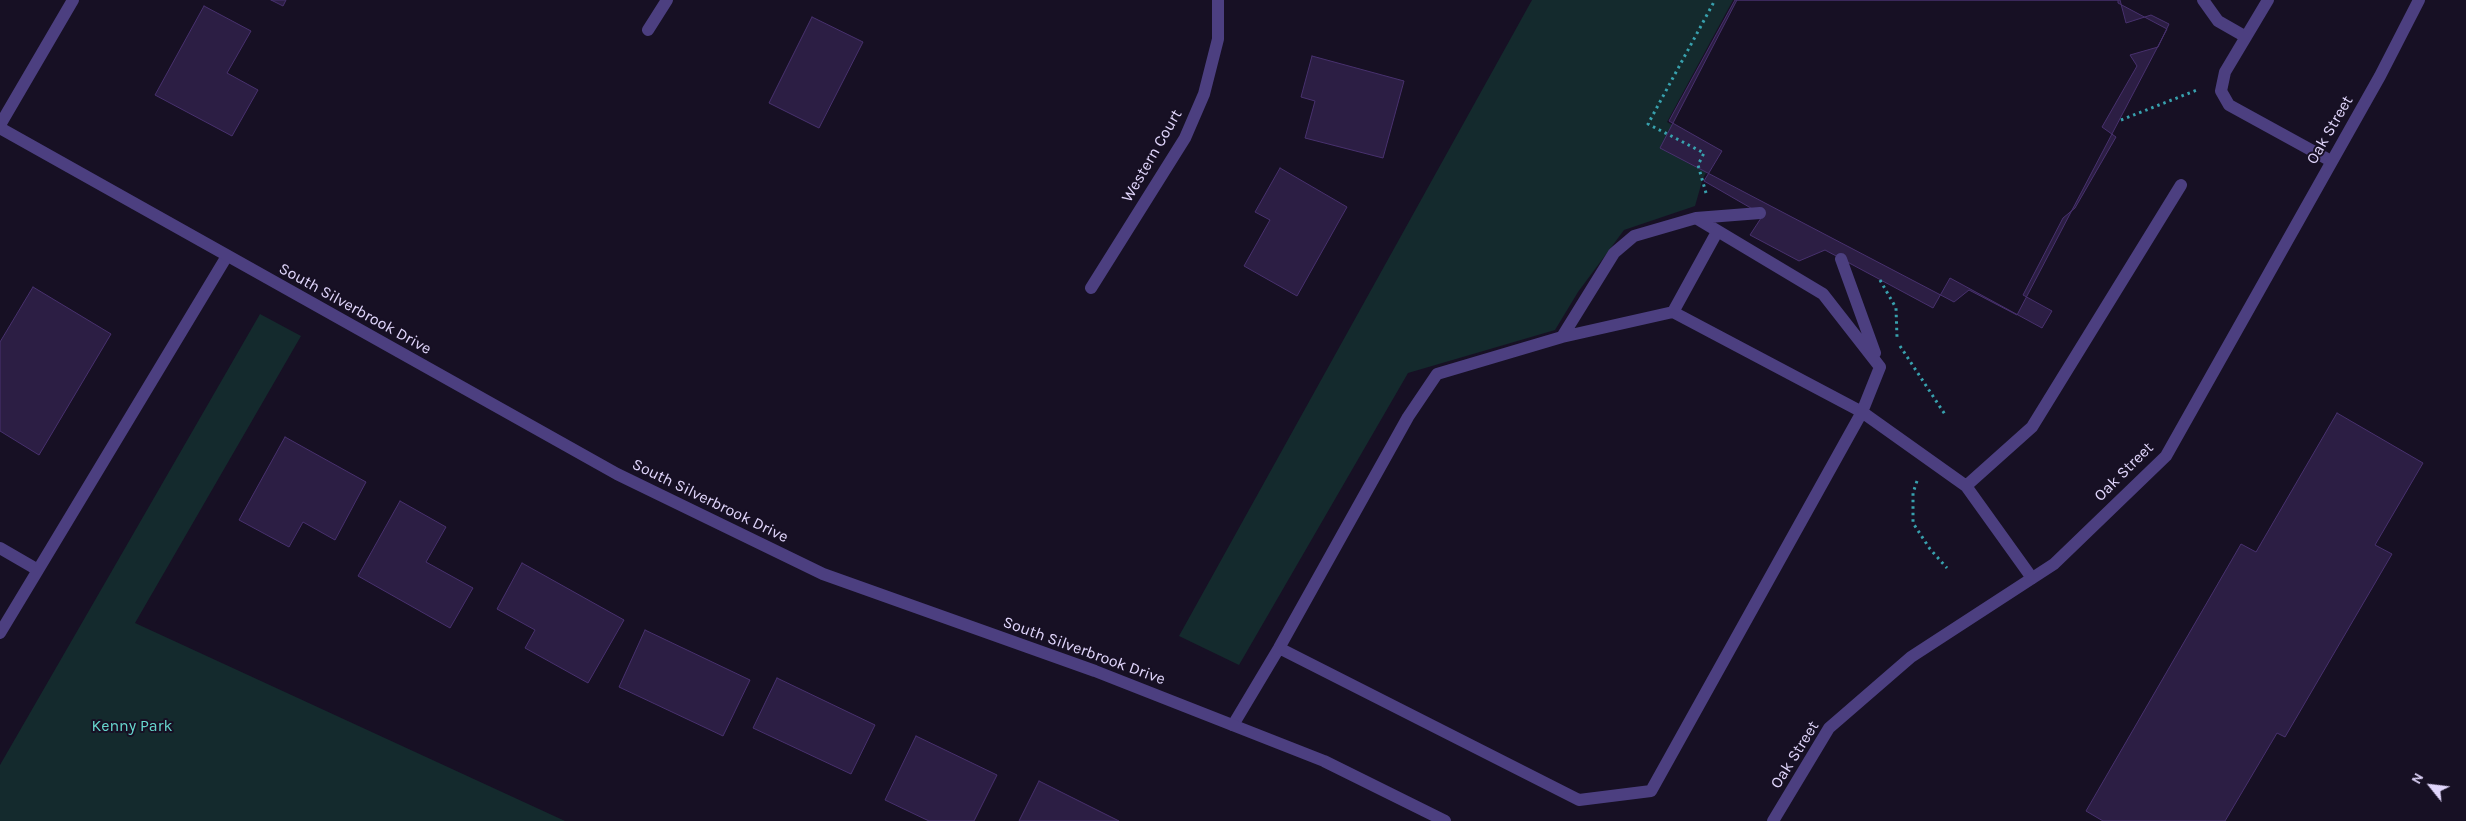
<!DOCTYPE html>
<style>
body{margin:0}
#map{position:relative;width:2466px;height:821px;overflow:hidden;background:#171024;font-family:Karla,sans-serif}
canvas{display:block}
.north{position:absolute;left:2406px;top:761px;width:50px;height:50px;-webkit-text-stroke:4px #171024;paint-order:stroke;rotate:299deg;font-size:14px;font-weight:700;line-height:20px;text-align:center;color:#e1d6fc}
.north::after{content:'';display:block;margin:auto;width:18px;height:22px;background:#e1d6fc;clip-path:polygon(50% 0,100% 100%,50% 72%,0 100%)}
</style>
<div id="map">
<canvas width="2466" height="821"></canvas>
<div class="north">N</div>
</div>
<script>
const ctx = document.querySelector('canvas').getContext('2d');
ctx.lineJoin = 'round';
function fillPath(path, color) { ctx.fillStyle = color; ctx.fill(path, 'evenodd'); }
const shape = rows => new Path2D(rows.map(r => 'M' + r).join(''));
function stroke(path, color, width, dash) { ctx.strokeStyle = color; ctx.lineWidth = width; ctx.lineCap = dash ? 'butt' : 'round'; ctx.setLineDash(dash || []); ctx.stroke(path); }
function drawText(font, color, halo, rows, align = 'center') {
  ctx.font = font + ' Karla,sans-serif'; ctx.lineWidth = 4; ctx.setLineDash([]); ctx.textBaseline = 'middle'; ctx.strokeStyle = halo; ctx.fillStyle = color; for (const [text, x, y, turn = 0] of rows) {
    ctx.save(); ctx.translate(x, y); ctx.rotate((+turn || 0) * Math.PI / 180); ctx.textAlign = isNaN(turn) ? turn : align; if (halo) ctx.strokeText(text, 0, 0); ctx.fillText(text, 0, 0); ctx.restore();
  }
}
fillPath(shape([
 [1532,0,1733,0,1667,122,1719,152,1703,178,1695,206,1624,230,1578,292,1555,330,1408,373,1239,665,1179,636],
 [260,314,301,336,135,623,565,821,0,821,0,765]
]), '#142a2d');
const building = shape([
 [271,0,286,0,283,6,271,0],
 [1735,0,2120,0,2126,23,2151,15,2169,24,2158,47,2130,55,2137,66,2102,127,2116,137,2075,208,2063,218,2023,295,2052,311,2042,328,1950,278,1933,308,1825,250,1799,261,1750,235,1763,215,1704,181,1722,151,1669,121,1735,0],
 [1737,0,2118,0,2118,3,2167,29,2017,315,1969,290,1954,302,1660,148,1737,0],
 [204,6,251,31,227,73,258,90,232,136,155,95,204,6],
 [812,17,863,42,819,128,769,103,812,17],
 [1312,56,1404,81,1383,158,1305,138,1315,101,1301,97,1312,56],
 [1280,168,1347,207,1297,296,1244,266,1270,220,1255,212,1280,168],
 [33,287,111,334,39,455,0,431,0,342,33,287],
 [2337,413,2423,463,2375,545,2392,554,2285,737,2277,733,2225,821,2103,821,2086,811,2241,544,2256,552,2337,413],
 [285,437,366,482,335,540,303,522,289,547,239,520,285,437],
 [400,501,446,527,426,562,473,588,450,628,358,576,400,501],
 [522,563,624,620,588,683,525,648,535,630,497,609,522,563],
 [645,630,750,680,723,736,619,687,645,630],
 [777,678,875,725,851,774,753,728,777,678],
 [916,736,997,775,974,821,929,821,885,800,916,736],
 [1039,781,1119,821,1019,821,1039,781]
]);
fillPath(building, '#2c1e44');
stroke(building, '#48316e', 1);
stroke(shape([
 [2121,120,2197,90],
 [1706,193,1698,165,1704,153,1648,124,1715,0],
 [1880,280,1896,308,1897,337],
 [1900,346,1946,416],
 [1917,481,1913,493,1913,523,1930,549,1947,568]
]), '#38a1ae', 3, [2.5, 4]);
stroke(shape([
 [2203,0,2218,21,2246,37],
 [2268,0,2225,72,2221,91,2229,105,2331,161],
 [1696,218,1760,213],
 [1841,259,1875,353],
 [1673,312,1717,232],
 [1966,486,2032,427,2181,185],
 [0,548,38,570,227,256],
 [0,633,38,570],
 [1279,648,1579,800,1651,791,1862,412,1673,312,1562,337],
 [1233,725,1279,648,1408,417,1437,374,1562,337,1614,253,1634,236,1696,218,1823,294,1880,367,1862,412,1966,486,2032,578]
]), '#4c3f80', 12);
stroke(shape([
 [648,30,667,0],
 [0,125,73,0],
 [0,128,617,474,823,574,1095,671,1324,761,1445,821],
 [1091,288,1185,138,1204,94,1218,39,1218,0],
 [1773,821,1829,728,1911,657,2054,564,2166,456,2380,76,2419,0]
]), '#4c3f80', 12);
drawText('16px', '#e1d6fc', '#171024', [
 ["Oak Street",2330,130,-60],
 ["Western Court",1152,156,-60],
 ["South Silverbrook Drive",355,309,29],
 ["Oak Street",2124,472,-45],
 ["South Silverbrook Drive",710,501,26],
 ["South Silverbrook Drive",1084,651,20],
 ["Oak Street",1795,755,-58]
]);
drawText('16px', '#67d7ce', '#171024', [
 ["Kenny Park",132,726]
]);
</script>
